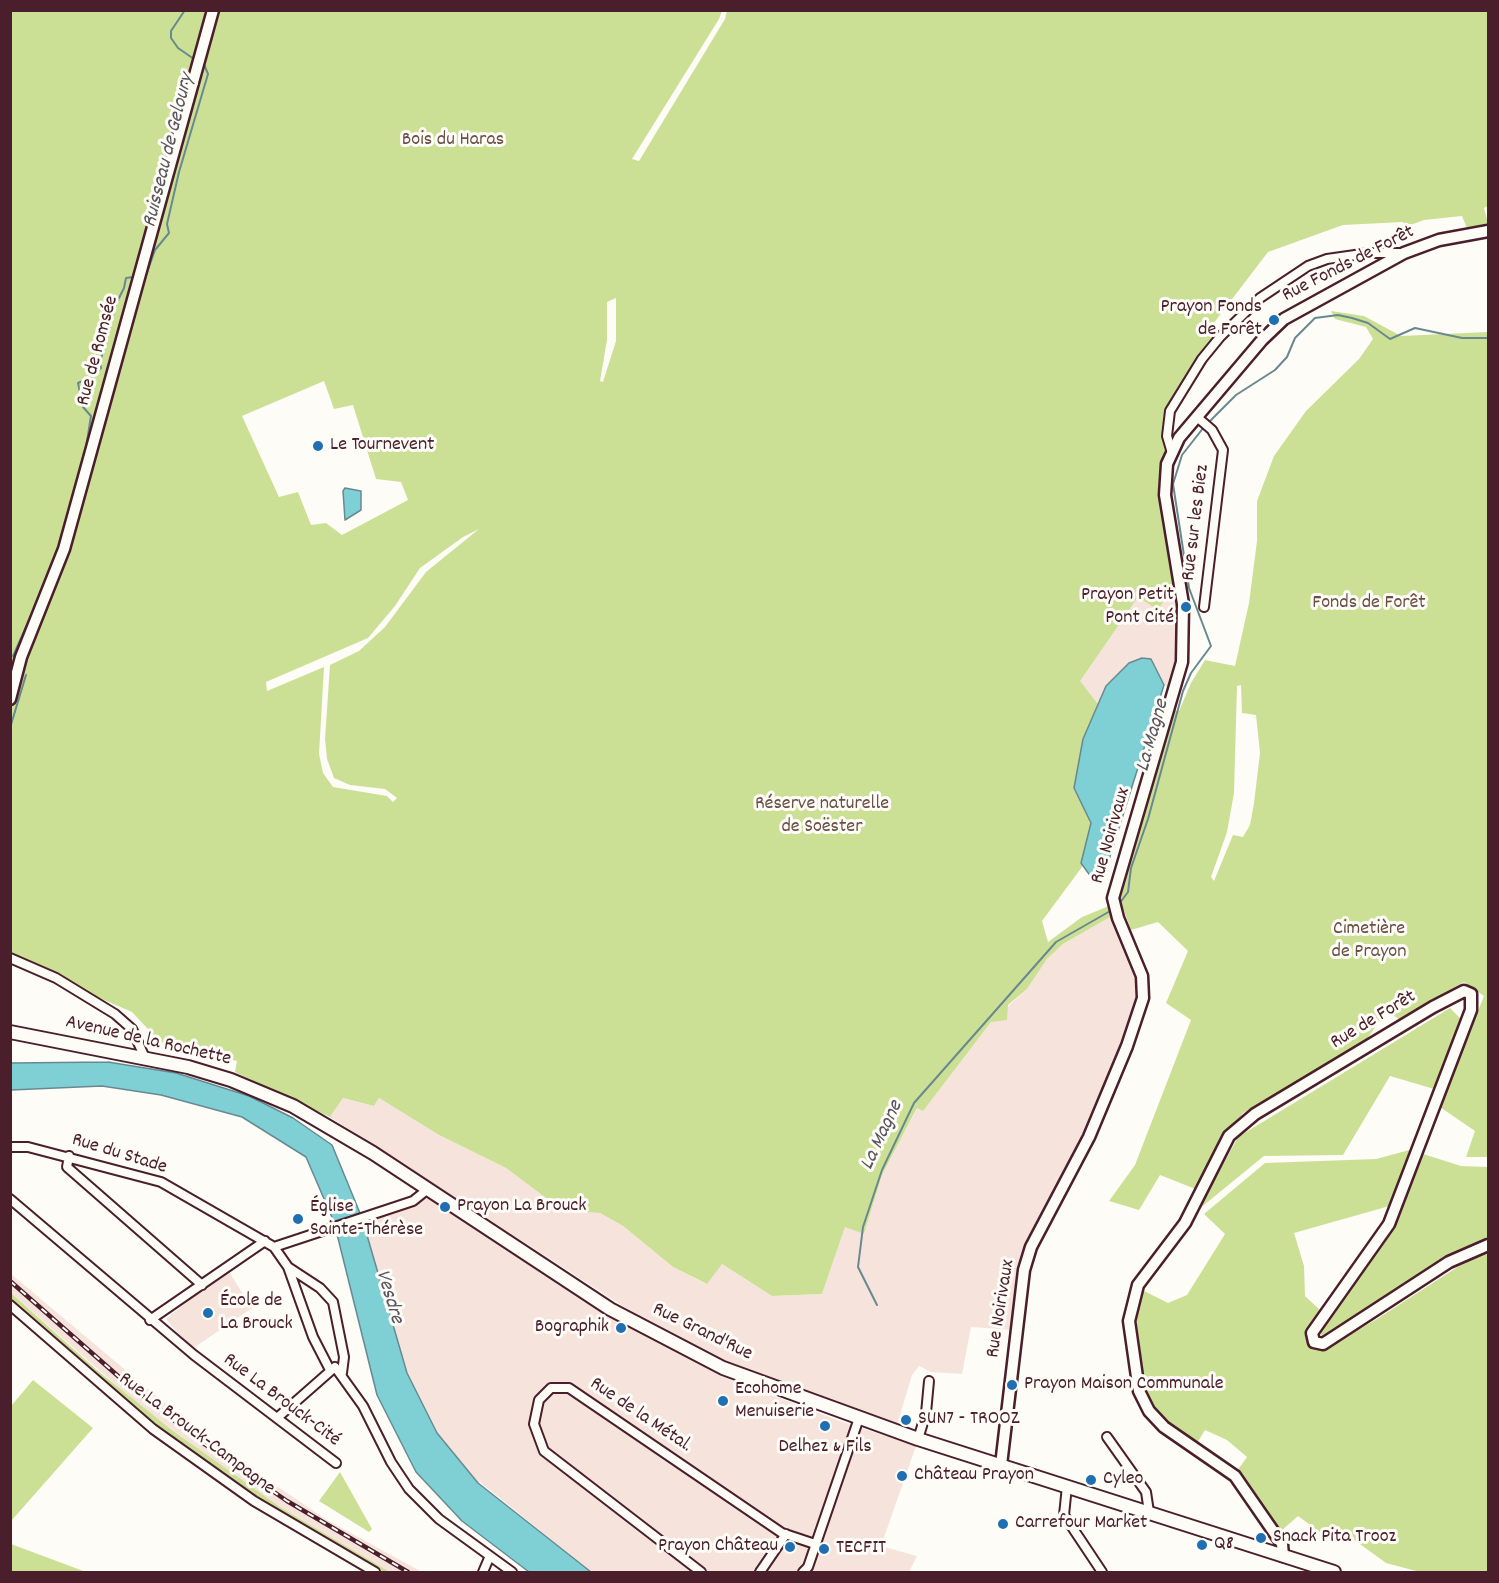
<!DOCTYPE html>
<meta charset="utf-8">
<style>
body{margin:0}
#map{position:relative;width:1499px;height:1583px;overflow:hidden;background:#fdfcf7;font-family:Dekko,sans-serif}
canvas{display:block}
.frame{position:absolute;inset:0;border:12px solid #4a1f2b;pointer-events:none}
</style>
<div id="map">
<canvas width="1499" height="1583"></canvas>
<div class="frame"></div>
</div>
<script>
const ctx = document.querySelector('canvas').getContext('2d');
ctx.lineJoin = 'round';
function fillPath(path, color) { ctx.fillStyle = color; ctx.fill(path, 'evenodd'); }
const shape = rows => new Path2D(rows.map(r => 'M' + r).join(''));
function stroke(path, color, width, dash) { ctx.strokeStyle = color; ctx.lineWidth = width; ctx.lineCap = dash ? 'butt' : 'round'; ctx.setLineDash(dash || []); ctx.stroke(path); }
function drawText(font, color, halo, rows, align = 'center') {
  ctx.font = font + ' Dekko,sans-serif'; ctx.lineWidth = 6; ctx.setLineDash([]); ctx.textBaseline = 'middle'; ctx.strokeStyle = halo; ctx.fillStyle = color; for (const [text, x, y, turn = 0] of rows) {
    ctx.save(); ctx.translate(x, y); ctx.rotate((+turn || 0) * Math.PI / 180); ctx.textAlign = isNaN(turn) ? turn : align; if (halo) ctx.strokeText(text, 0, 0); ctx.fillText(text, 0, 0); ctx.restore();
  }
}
fillPath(shape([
 [1138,597,1163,602,1176,599,1180,615,1181,652,1170,689,1164,685,1151,659,1129,663,1106,686,1098,704,1079,681],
 [1112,916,1139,978,1139,1001,1106,1091,1021,1260,1012,1330,971,1327,962,1374,931,1372,919,1366,912,1375,897,1425,756,1378,626,1308,330,1117,343,1098,374,1106,379,1098,439,1135,506,1168,557,1205,561,1200,580,1212,600,1213,623,1226,673,1267,706,1284,719,1262,772,1296,822,1294,845,1226,864,1234,882,1175,918,1107,923,1110,991,1022,1027,989,1047,959,1063,944],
 [432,1197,609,1314,721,1376,840,1421,916,1446,881,1546,917,1556,909,1572,591,1572,480,1482,478,1483,437,1433,407,1373,362,1218],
 [229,1272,252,1308,192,1349,166,1319,203,1289],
 [11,1274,210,1441,327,1520,422,1572,390,1572,280,1507,226,1470,133,1400,11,1293]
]), '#f6e4dc');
fillPath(shape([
 [10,11,722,11,719,19,632,159,639,161,725,19,727,11,1488,11,1488,206,1484,208,1488,223,1467,228,1462,216,1424,220,1405,227,1403,222,1343,225,1268,252,1210,328,1217,337,1168,411,1164,425,1166,446,1158,487,1176,599,1163,602,1158,610,1138,597,1080,681,1098,704,1083,739,1074,788,1089,816,1091,830,1082,867,1042,921,1048,942,1082,917,1109,906,1112,916,1063,944,1047,959,1027,989,1008,1005,1007,1020,991,1022,923,1111,917,1108,882,1175,864,1234,845,1227,822,1294,772,1296,722,1264,707,1284,673,1267,623,1226,600,1213,580,1212,561,1200,557,1206,506,1168,439,1135,379,1098,374,1106,343,1098,330,1117,235,1072,237,1061,160,1042,132,1012,11,960],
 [616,298,616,341,603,382,600,381,607,340,607,302],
 [324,381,334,409,353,405,376,479,401,482,408,500,342,535,326,523,311,525,298,492,279,497,242,416],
 [479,529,426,572,385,627,359,651,330,665,325,739,327,759,334,778,350,785,385,789,397,798,393,802,387,796,333,787,323,773,319,754,324,667,267,691,266,682,368,638,395,606,420,568,463,537],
 [1331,311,1364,316,1401,336,1488,332,1488,1157,1466,1157,1475,1131,1440,1107,1484,996,1464,982,1399,1019,1386,1011,1365,1042,1243,1113,1221,1140,1198,1190,1160,1175,1139,1210,1109,1201,1135,1165,1191,1020,1166,1003,1188,951,1158,922,1131,930,1119,897,1173,710,1179,711,1191,683,1205,660,1235,666,1249,603,1257,541,1257,501,1274,456,1306,411,1359,359,1373,339,1366,327,1335,319],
 [1241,685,1242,713,1256,715,1260,753,1254,803,1250,825,1243,837,1233,835,1214,881,1211,877,1227,832,1234,793,1237,686],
 [1450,1008,1460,1018,1434,1089,1390,1076,1343,1155,1264,1156,1199,1209,1238,1137],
 [1413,1149,1393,1205,1294,1233,1304,1266,1305,1296,1321,1311,1307,1336,1309,1342,1318,1349,1332,1345,1377,1319,1459,1266,1488,1252,1488,1572,1420,1572,1386,1563,1342,1531,1328,1538,1298,1516,1281,1531,1244,1476,1237,1471,1247,1457,1227,1440,1205,1430,1196,1445,1153,1408,1143,1388,1133,1323,1140,1289,1168,1303,1187,1295,1225,1234,1204,1214,1265,1163,1376,1159],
 [1420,1153,1461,1166,1488,1167,1488,1241,1328,1339,1322,1338,1320,1330,1326,1317,1380,1246,1396,1220],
 [11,1293,98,1371,172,1430,280,1507,390,1572,383,1572,278,1511,133,1408,11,1300],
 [33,1380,93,1428,12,1520,11,1406],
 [340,1472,372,1529,369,1532,319,1501],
 [10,1544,11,1544,86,1572,11,1572]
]), '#cce095');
const water = shape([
 [345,488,361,491,361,510,345,520,343,491,345,488],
 [1142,658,1151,659,1164,685,1102,882,1094,881,1081,863,1091,823,1074,788,1083,739,1106,686,1129,663,1142,658],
 [108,1062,176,1073,249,1096,293,1118,332,1145,362,1218,407,1373,437,1433,478,1483,591,1572,529,1572,462,1521,416,1472,377,1395,334,1222,306,1157,242,1117,161,1095,102,1086,11,1090,11,1063,108,1062]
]);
fillPath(water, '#7ed0d5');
stroke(water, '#698991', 1.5);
stroke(shape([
 [185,10,171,31,171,38,178,48,194,59],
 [145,278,155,250,169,233,167,224,179,172,208,74,203,62],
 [1208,423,1236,395,1275,370,1287,357,1295,338,1315,318,1338,315,1352,318,1368,323,1390,339,1415,328,1462,338,1488,338],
 [85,454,91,416,83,407,78,383,92,377,101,368,100,362,116,304,124,288,126,278,134,277],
 [13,656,40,596],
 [10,728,26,675],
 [1119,904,1128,892,1131,868,1148,819,1183,691,1191,673,1211,646,1189,588,1173,484,1182,455,1204,427],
 [877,1305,858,1267,863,1227,882,1170,914,1103,1056,942,1112,910]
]), '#698991', 2);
const minor = shape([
 [1197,417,1212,430,1223,450,1204,607],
 [1172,453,1167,436,1170,411,1202,359,1220,337,1260,298,1308,266,1327,259,1369,253,1402,253],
 [10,958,56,978,115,1014,132,1029,145,1058],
 [10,1147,28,1147,161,1182,274,1247,288,1267,313,1337,330,1370],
 [69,1156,67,1167,202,1285],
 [10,1199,194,1355,336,1463],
 [274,1247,413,1201,428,1189],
 [288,1267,320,1288,333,1302,344,1357,342,1373],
 [10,1305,153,1429,254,1501,375,1572],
 [150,1320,265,1241],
 [277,1418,335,1367,363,1406,391,1462,409,1489,439,1519,512,1572],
 [1107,1437,1146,1492,1149,1512],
 [918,1439,926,1413,929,1381],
 [1067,1486,1064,1515,1102,1572],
 [483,1572,489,1558],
 [701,1572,544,1451,534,1424,539,1400,551,1388,569,1388,782,1533,815,1544],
 [760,1572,786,1534],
 [803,1572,808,1567,859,1418]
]);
const tertiary = shape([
 [10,699,21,657,64,549,213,10],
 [1283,1556,1282,1544,1235,1476,1164,1427,1149,1411,1139,1391,1129,1321,1138,1285,1185,1223,1229,1136,1255,1114,1433,1007,1464,991,1471,994,1471,1010,1389,1224,1312,1333,1314,1342,1323,1344,1449,1262,1488,1245]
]);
const secondary = shape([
 [1001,1465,1024,1270,1031,1247,1089,1137,1127,1046,1143,998,1142,976,1118,918,1113,898,1182,662,1183,604,1165,495,1167,464,1179,438,1262,340,1284,319,1404,253,1439,240,1488,231]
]);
const primary = shape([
 [10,1032,188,1067,231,1080,293,1106,373,1153,610,1309,723,1368,918,1439,1334,1572]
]);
stroke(minor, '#4a1f2b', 12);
stroke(tertiary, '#4a1f2b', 15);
stroke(secondary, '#4a1f2b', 15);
stroke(primary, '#4a1f2b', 16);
stroke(minor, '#fdfcf7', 8);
stroke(tertiary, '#fdfcf7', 10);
stroke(secondary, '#fdfcf7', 10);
stroke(primary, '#fdfcf7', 12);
const rail = shape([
 [10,1281,118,1376,200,1441,287,1501,408,1572]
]);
stroke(rail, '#4a1f2b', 4.5);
stroke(rail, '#fdfcf7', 2, [7]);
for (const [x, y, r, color] of [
 [1274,320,6,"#1f6fb2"],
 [318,446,6,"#1f6fb2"],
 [1186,607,6,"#1f6fb2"],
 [445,1207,6,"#1f6fb2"],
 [298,1219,6,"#1f6fb2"],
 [208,1313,6,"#1f6fb2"],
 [621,1328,6,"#1f6fb2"],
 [1012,1385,6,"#1f6fb2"],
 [723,1401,6,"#1f6fb2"],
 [906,1420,6,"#1f6fb2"],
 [825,1426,6,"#1f6fb2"],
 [902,1476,6,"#1f6fb2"],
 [1091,1480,6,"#1f6fb2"],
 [1003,1524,6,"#1f6fb2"],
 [1261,1538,6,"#1f6fb2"],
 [1202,1545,6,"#1f6fb2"],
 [790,1547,6,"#1f6fb2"],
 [824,1549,6,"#1f6fb2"]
]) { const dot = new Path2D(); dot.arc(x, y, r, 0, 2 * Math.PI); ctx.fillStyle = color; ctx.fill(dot); stroke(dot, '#fdfcf7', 2); }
drawText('20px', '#6a4f46', '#fdfcf7', [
 ["Bois du Haras",453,141],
 ["Fonds de Forêt",1369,604],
 ["Réserve naturelle",822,805],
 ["de Soëster",822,828],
 ["Cimetière",1369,930],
 ["de Prayon",1369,953]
]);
drawText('20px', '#4a1f2b', '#fdfcf7', [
 ["Rue Fonds de Forêt",1349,265,-27],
 ["Rue de Romsée",99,351,-75],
 ["Rue sur les Biez",1197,523,-83],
 ["Rue Noirivaux",1112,836,-74],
 ["Rue de Forêt",1374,1021,-31],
 ["Avenue de la Rochette",148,1042,13],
 ["Rue du Stade",119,1155,17],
 ["Rue Noirivaux",1002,1309,-81],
 ["Rue Grand'Rue",702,1333,26],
 ["Rue La Brouck-Cité",281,1401,37],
 ["Rue de la Métal.",640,1416,34],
 ["Rue La Brouck-Campagne",196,1435,37]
]);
drawText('20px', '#4a1f2b', '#fdfcf7', [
 ["Prayon Fonds",1262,308,"right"],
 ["de Forêt",1262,331,"right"],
 ["Le Tournevent",330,446],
 ["Prayon Petit",1174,596,"right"],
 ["Pont Cité",1174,619,"right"],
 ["Prayon La Brouck",457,1207],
 ["Église",310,1208],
 ["Sainte-Thérèse",310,1231],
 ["École de",220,1302],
 ["La Brouck",220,1325],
 ["Bographik",609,1328,"right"],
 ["Prayon Maison Communale",1024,1385],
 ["Ecohome",735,1390],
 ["Menuiserie",735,1413],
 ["SUN7 - TROOZ",918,1420],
 ["Delhez & Fils",825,1448,"center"],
 ["Château Prayon",914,1476],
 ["Cyleo",1103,1480],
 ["Carrefour Market",1015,1524],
 ["Snack Pita Trooz",1273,1538],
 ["Q8",1214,1545],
 ["Prayon Château",778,1547,"right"],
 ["TECFIT",836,1549]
], 'left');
drawText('italic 21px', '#5a545e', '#fdfcf7', [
 ["Ruisseau de Geloury",170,151,-76],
 ["La Magne",1154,736,-74],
 ["La Magne",883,1136,-65],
 ["Vesdre",388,1297,73]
]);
</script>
